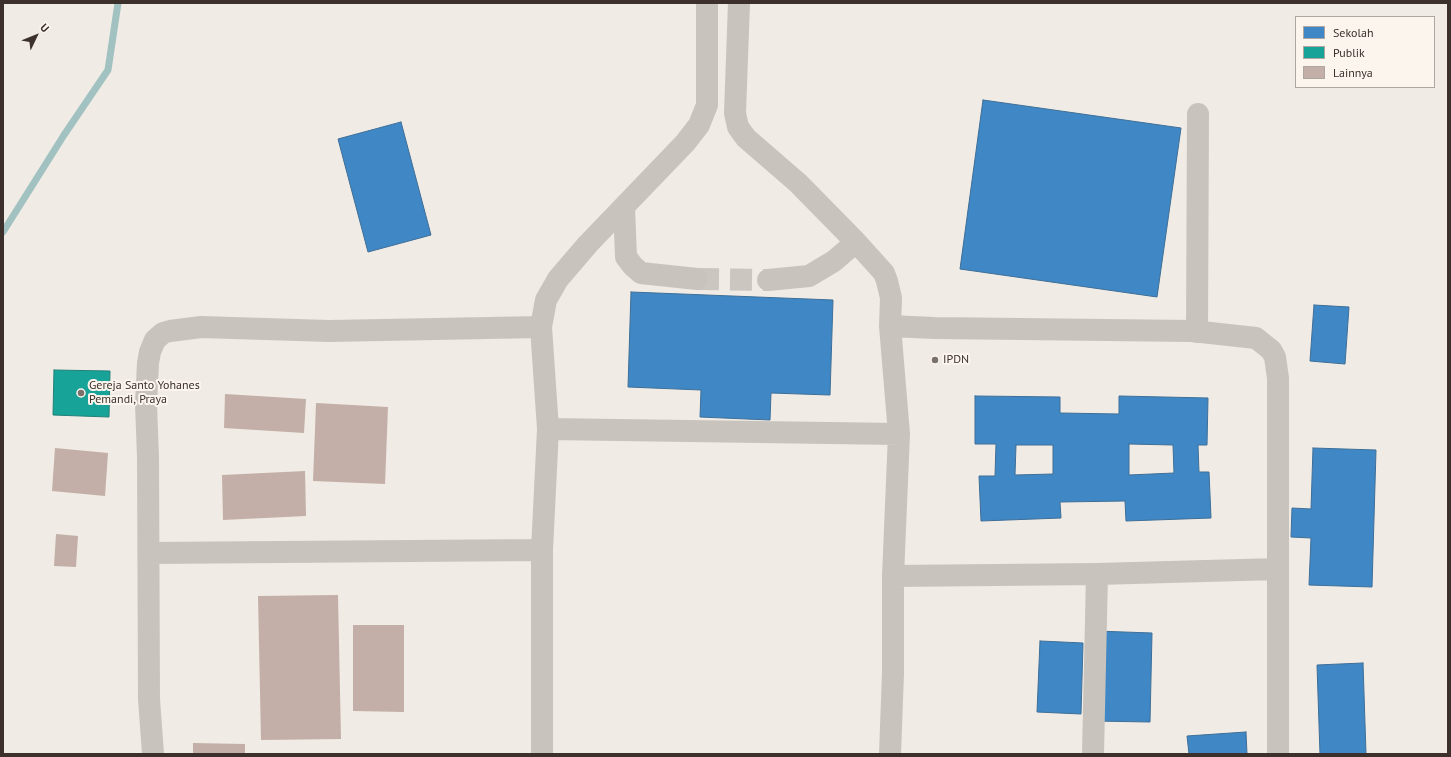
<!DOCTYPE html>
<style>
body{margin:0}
#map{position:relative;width:1451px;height:757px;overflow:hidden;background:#f0ebe5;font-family:"PT Sans",sans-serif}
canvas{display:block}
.frame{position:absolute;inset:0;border:4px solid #3b302b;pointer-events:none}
.legend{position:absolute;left:1295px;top:16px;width:140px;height:72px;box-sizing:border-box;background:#fbf5ee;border:1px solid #aea6a0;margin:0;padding:5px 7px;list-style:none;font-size:12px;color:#3b302b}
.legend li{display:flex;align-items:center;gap:8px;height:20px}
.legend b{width:20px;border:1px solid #aea6a0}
.north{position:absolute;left:16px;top:16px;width:40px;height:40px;-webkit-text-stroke:3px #fbf5ee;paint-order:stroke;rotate:47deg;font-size:11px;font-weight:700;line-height:16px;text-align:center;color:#3b302b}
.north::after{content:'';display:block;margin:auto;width:14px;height:18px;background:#3b302b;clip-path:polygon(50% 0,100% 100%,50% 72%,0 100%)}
</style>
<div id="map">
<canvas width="1451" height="757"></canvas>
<div class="frame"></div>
<ul class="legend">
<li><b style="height:11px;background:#3f88c5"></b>Sekolah</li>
<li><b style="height:11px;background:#17a398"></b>Publik</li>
<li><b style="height:11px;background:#c3afa7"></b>Lainnya</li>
</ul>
<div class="north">U</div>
</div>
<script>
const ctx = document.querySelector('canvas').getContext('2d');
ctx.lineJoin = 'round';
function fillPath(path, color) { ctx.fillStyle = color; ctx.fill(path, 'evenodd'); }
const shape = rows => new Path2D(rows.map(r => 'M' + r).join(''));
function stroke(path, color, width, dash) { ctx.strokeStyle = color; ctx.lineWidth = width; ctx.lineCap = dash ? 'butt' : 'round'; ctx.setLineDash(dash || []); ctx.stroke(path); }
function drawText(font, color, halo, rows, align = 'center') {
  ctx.font = font + ' "PT Sans",sans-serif'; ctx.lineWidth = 4; ctx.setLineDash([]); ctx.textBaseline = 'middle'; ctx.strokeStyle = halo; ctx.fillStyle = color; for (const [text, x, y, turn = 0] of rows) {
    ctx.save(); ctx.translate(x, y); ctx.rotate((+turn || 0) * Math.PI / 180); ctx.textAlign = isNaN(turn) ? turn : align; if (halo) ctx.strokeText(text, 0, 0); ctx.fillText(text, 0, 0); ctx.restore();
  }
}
const schools = shape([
 [983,100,1181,128,1157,297,960,269,983,100],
 [401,122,431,235,368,252,338,139,401,122],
 [631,292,833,300,830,395,771,393,770,420,700,417,701,390,628,387,631,292],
 [1314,305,1349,307,1345,364,1310,361,1314,305],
 [975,396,1060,397,1060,413,1119,414,1119,396,1208,398,1207,445,1198,445,1199,472,1209,472,1211,518,1126,521,1125,501,1060,502,1061,518,981,521,979,476,995,476,996,444,975,444,975,396],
 [1129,444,1173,445,1174,473,1129,475,1129,444],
 [1016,445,1053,445,1053,474,1015,475,1016,445],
 [1313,448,1376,450,1372,587,1309,585,1311,538,1291,537,1292,508,1311,509,1313,448],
 [1096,631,1152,633,1150,722,1094,721,1096,631],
 [1040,641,1083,643,1081,714,1037,712,1040,641],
 [1363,663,1366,754,1320,754,1317,665,1363,663],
 [1246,732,1247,754,1189,754,1187,736,1246,732]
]);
fillPath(schools, '#3f88c5');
stroke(schools, '#3e6e97', 1);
const public = shape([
 [54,370,110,371,109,417,53,415,54,370]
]);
fillPath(public, '#17a398');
stroke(public, '#228077', 1);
stroke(shape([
 [3,232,64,135,108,70,118,3]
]), '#a1c2c1', 7);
fillPath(shape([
 [225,394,306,399,304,433,224,428],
 [316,403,388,407,385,484,313,481],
 [55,448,108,453,105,496,52,491],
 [305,471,306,516,223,520,222,475],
 [56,534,78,536,76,567,54,566],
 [338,595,341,739,261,740,258,596],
 [353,625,404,625,404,712,353,711],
 [193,743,245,744,245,754,193,754]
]), '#c3afa7');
stroke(shape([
 [697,279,768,280]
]), '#ccc6c0', 22, [22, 11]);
stroke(shape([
 [739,3,735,113,738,127,746,138,798,183,856,242,884,273,887,281,891,298,890,326,899,434,893,576,893,673,890,754],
 [624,207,626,257,633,266,641,273,697,279],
 [768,280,809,276,834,261,856,242],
 [890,326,934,328,1192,331,1256,338,1271,350,1275,357,1278,378,1278,754],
 [1197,332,1198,114],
 [548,429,899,434],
 [149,553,542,550],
 [893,576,1097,574,1278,569],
 [153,754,149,699,148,457,146,404,148,363,150,352,155,340,163,333,170,331,201,327,329,331,541,327],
 [542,754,542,550,548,429,541,327,546,300,558,279,588,244,685,143,699,125,707,105,707,3],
 [1093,754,1097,574]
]), '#c9c3be', 22);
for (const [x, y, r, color] of [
 [935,360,4,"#7a716c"],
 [81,393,4,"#7a716c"]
]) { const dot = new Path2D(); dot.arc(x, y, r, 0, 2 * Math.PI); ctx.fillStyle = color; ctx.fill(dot); stroke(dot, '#fbf5ee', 1.5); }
drawText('12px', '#3b302b', '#fbf5ee', [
 ["IPDN",943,360],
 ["Gereja Santo Yohanes",89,386],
 ["Pemandi, Praya",89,400]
], 'left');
</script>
